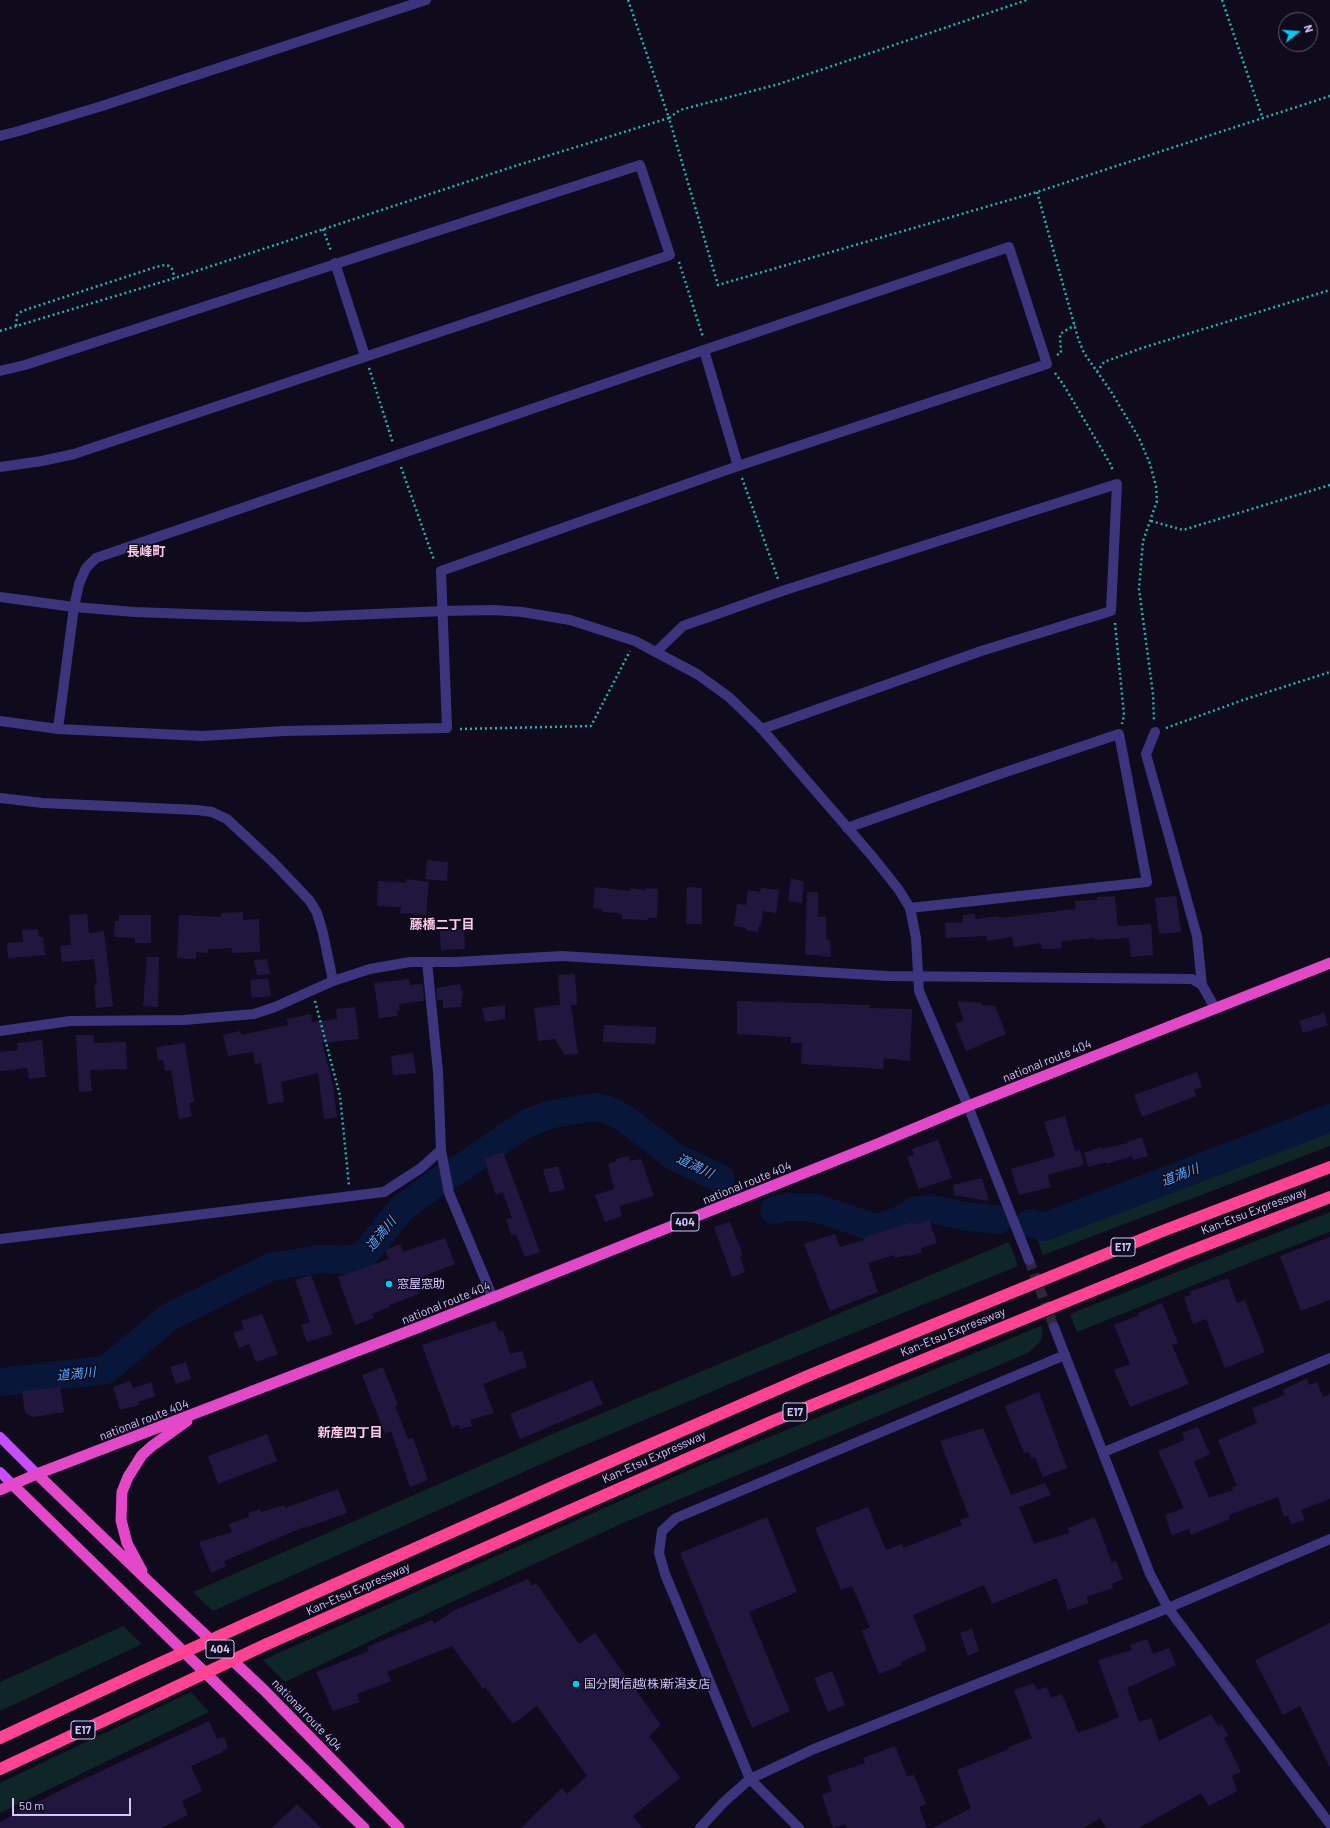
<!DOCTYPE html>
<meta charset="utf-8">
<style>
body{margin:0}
#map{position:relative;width:1330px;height:1828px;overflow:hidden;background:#0f0b1d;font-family:Barlow,sans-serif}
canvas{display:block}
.north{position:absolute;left:1278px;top:12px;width:40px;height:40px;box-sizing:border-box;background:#0f0b1d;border:1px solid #5d5677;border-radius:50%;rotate:73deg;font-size:11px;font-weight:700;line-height:16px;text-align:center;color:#d1c7ff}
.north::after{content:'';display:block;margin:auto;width:14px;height:18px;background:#00cbf2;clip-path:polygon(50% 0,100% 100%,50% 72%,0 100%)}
.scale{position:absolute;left:12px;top:1798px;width:119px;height:18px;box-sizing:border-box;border:2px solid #d1c7ff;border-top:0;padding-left:5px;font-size:12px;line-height:14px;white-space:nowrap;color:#d1c7ff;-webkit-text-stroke:3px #0f0b1d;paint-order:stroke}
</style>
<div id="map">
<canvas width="1330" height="1828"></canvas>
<div class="north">N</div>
<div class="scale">50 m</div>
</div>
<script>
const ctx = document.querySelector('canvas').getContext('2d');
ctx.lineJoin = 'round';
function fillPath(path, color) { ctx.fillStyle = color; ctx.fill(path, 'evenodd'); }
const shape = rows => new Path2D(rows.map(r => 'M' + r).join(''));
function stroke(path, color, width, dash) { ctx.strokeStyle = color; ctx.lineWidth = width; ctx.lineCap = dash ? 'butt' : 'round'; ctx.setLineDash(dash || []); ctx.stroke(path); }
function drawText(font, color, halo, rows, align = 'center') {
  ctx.font = font + ' Barlow,"Noto Sans JP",sans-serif'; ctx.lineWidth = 3; ctx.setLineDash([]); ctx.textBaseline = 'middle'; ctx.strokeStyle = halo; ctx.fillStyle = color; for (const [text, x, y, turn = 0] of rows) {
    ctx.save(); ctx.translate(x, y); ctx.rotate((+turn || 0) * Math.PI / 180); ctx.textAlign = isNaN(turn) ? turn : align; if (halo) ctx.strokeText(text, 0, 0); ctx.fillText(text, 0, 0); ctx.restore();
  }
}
fillPath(shape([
 [1330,1121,1330,1146,1043,1255,1035,1233],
 [1330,1212,1330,1232,1259,1259,1077,1332,1070,1314],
 [1009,1242,1018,1266,758,1372,566,1453,213,1611,193,1592,555,1433],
 [1041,1326,1043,1333,1040,1342,1028,1353,623,1523,441,1607,285,1682,263,1660,701,1465],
 [123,1626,142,1644,0,1711,0,1682],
 [191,1692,209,1712,0,1813,0,1783]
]), '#0e2627');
stroke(shape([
 [774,1210,788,1207,816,1208,876,1228,898,1221,914,1211,931,1209,964,1216,998,1220],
 [1030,1223,1044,1227,1330,1118],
 [0,1382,106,1370,169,1317,271,1267,319,1259,351,1260,365,1254,401,1209,440,1180,461,1168,525,1124,552,1114,594,1107,609,1110,624,1118,675,1157,721,1179]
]), '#081739', 28);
fillPath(shape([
 [427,860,448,862,447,881,425,879],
 [791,878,804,882,802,903,788,901],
 [406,879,429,882,426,915,400,913,401,907,377,906,378,881,406,883],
 [595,887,630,891,630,888,645,890,645,888,658,889,657,918,648,918,648,920,622,919,622,914,619,914,619,913,602,912,602,909,593,908],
 [687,887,702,888,702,924,686,924],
 [761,888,779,890,776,913,763,911,761,925,759,925,758,932,746,930,746,928,734,926,737,904,746,905,748,890,760,892],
 [807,892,818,892,818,917,826,916,826,939,830,940,831,957,805,954],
 [1115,896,1118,926,1151,924,1153,955,1131,957,1129,938,1095,940,1094,938,1061,941,1062,948,1042,949,1041,943,1014,947,1012,937,987,941,986,936,946,938,945,923,963,922,963,915,975,914,976,919,999,916,999,918,1076,909,1075,901,1097,900,1097,897],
 [1176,896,1181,932,1159,934,1155,898],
 [243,912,243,920,259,919,260,952,232,953,232,948,208,949,208,953,196,952,196,959,177,958,179,915,221,917,221,913],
 [87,914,89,933,104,931,113,1006,96,1008,94,985,97,985,94,959,62,962,60,946,71,945,69,915],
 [119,915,151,915,151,943,135,943,135,938,114,937,115,921,119,921],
 [38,929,39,937,43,937,45,955,8,958,7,943,23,942,22,930],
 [464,929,465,949,441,950,440,931],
 [147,957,159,957,158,1007,143,1006],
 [267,959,270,974,257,975,254,960],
 [575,974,577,1005,571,1005,578,1054,565,1055,555,1039,538,1041,534,1008,560,1005,558,975],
 [268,978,271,996,252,998,250,980],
 [409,979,410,985,423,984,424,1001,399,1004,400,1010,397,1011,398,1016,379,1018,374,983],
 [460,984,461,991,463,991,461,1007,443,1008,443,1000,437,1000,436,988],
 [737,1001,870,1005,870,1008,912,1009,910,1061,884,1058,883,1069,801,1064,802,1043,791,1043,791,1037,737,1034],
 [957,1001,982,1003,982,1005,995,1006,1006,1034,966,1051,955,1023,964,1021],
 [505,1005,505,1019,485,1022,482,1008],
 [355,1007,359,1039,322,1043,333,1085,337,1117,324,1119,318,1073,281,1082,284,1102,268,1104,261,1063,255,1064,253,1052,228,1056,223,1035,240,1031,241,1035,288,1025,287,1019,311,1014,312,1022,337,1019,336,1009],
 [1324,1013,1328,1025,1303,1033,1299,1021],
 [604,1025,656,1027,655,1044,603,1042],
 [76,1035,94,1035,94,1043,126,1042,127,1069,90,1070,92,1091,79,1092],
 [42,1040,46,1077,29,1079,27,1068,0,1071,0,1052,18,1050,17,1043],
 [185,1043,194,1102,189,1103,192,1116,179,1119,171,1070,165,1071,163,1060,158,1061,156,1047],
 [413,1053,416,1073,393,1075,391,1056],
 [1197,1072,1202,1087,1194,1090,1196,1096,1142,1117,1134,1095],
 [1065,1116,1075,1151,1080,1150,1084,1165,1047,1175,1051,1187,1019,1195,1011,1169,1055,1156,1044,1122],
 [1142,1137,1148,1156,1133,1160,1132,1156,1107,1164,1106,1162,1088,1167,1084,1153,1101,1147,1101,1149,1128,1143,1128,1142],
 [938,1140,952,1178,919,1189,907,1157,914,1155,912,1149],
 [503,1152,540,1252,525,1257,516,1234,511,1235,506,1219,512,1218,503,1192,496,1195,487,1170,488,1170,485,1159],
 [628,1156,630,1161,641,1159,654,1196,619,1206,622,1216,605,1222,595,1195,614,1189,608,1164,617,1161,616,1159],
 [558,1166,565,1189,550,1193,543,1170],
 [982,1178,989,1201,954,1195,953,1185],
 [929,1220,937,1243,921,1248,922,1252,908,1257,908,1255,895,1258,894,1255,868,1263,878,1292,830,1311,804,1244,835,1234,840,1247,864,1240,863,1238,913,1222,914,1225],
 [730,1222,743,1255,740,1256,745,1272,732,1277,714,1227],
 [1330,1237,1330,1300,1301,1311,1280,1256],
 [445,1238,455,1264,414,1280,419,1294,389,1305,389,1307,372,1314,374,1318,355,1325,338,1277,389,1259,385,1250,400,1244,403,1252],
 [311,1275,333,1334,307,1342,301,1325,310,1322,295,1280],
 [1228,1278,1237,1303,1245,1300,1265,1352,1225,1368,1206,1319,1193,1324,1184,1297,1191,1295,1189,1292],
 [1162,1303,1178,1343,1172,1345,1189,1384,1130,1407,1114,1370,1130,1364,1114,1325,1139,1315,1138,1313],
 [262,1314,278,1354,256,1362,249,1344,239,1348,233,1333,244,1329,241,1321],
 [495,1321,499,1331,503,1330,510,1354,522,1351,527,1367,483,1384,494,1413,470,1420,472,1426,460,1429,459,1425,452,1427,422,1345],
 [186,1362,191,1379,176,1384,170,1367],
 [383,1367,398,1405,395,1406,408,1439,413,1438,428,1480,410,1487,391,1431,385,1434,362,1375],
 [1307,1378,1309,1385,1317,1382,1323,1397,1330,1394,1330,1499,1301,1510,1305,1520,1291,1524,1288,1516,1284,1517,1278,1497,1229,1515,1230,1519,1191,1535,1189,1529,1172,1535,1165,1515,1184,1508,1158,1451,1185,1440,1182,1433,1198,1427,1210,1454,1194,1462,1209,1498,1233,1490,1232,1487,1237,1486,1218,1440,1257,1423,1252,1408,1285,1395,1283,1390],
 [592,1380,603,1404,520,1439,510,1414],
 [130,1381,133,1388,151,1382,155,1396,138,1402,139,1405,120,1410,113,1387],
 [60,1387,64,1412,33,1417,25,1413,22,1391],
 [1039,1392,1067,1468,1043,1477,1035,1457,1031,1459,1029,1452,1024,1453,1005,1406],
 [983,1428,1011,1495,1045,1483,1051,1495,1019,1507,1034,1544,1069,1533,1068,1528,1095,1517,1112,1563,1116,1561,1123,1579,1112,1584,1113,1588,1086,1597,1089,1603,1068,1610,1057,1578,992,1604,984,1585,913,1615,927,1650,901,1662,902,1665,879,1674,862,1631,870,1627,852,1586,841,1590,815,1528,868,1507,886,1550,902,1544,903,1548,962,1525,960,1520,969,1517,940,1441],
 [267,1434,277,1461,218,1484,208,1456],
 [338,1489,347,1513,305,1528,304,1527,224,1561,226,1566,211,1573,199,1542,232,1532,229,1524,249,1517,248,1513,260,1509,261,1512,284,1505,285,1508],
 [767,1517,797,1592,749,1612,790,1711,752,1728,680,1553],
 [528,1579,532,1586,536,1583,579,1644,595,1633,661,1725,649,1736,680,1778,633,1816,642,1828,521,1828,562,1788,567,1794,587,1776,537,1706,513,1724,485,1687,483,1689,452,1646,387,1672,391,1681,357,1694,360,1702,333,1711,316,1672,369,1651,367,1647,432,1620,434,1624,453,1611],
 [1330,1623,1330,1768,1300,1706,1283,1715,1255,1660],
 [972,1629,979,1651,968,1656,960,1633],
 [1147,1639,1153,1654,1169,1648,1176,1665,1127,1688,1139,1722,1151,1718,1159,1741,1211,1714,1218,1726,1222,1724,1228,1736,1224,1738,1241,1772,1232,1776,1237,1791,1209,1806,1201,1793,1139,1828,1106,1828,1100,1818,1084,1828,933,1828,971,1808,957,1770,1009,1749,1008,1747,1032,1738,1014,1690,1034,1683,1037,1690,1047,1687,1051,1698,1062,1694,1078,1733,1100,1725,1119,1717,1098,1660,1132,1650,1130,1645],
 [832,1671,845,1705,828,1712,814,1678],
 [209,1721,217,1739,224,1737,228,1748,222,1751,223,1752,191,1766,202,1791,182,1801,188,1815,161,1828,0,1828,0,1822,69,1786],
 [895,1746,907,1776,914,1775,926,1804,919,1807,927,1828,847,1828,845,1824,833,1828,822,1795,832,1791,827,1776,865,1763,863,1758],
 [297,1804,321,1828,272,1828]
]), '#21173e');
stroke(shape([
 [1029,1260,1054,1327]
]), '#2c273f', 10, [10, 5]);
stroke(shape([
 [628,0,669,118,680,110,779,84,1027,0],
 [1222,0,1263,119],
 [1037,192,1078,338,1084,353,1110,390,1139,438,1150,464,1156,486,1157,501,1143,541,1139,589,1153,694,1154,720],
 [323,229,331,251],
 [679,262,703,337],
 [16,326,17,315,22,311,156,267,165,265,169,266,172,269,175,278],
 [0,331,175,278,512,167,669,118,718,285,1037,192,1330,96],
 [1057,355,1061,353,1060,334,1075,325],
 [369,368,393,443],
 [1097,372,1104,362,1142,348,1330,290],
 [1055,373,1063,384,1111,465,1113,472],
 [401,467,434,560],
 [742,478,778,579],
 [1151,521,1183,530,1330,485],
 [1115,623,1124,715,1122,724],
 [1166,728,1243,700,1330,672],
 [460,729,591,726,630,651],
 [315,1001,340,1096,349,1185]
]), '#2bafaf', 2.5, [2, 3]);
stroke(shape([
 [0,136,19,131,102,106,426,0],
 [335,263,365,356],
 [704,350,738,466],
 [0,371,25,365,640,165,670,255,74,454,42,461,0,467],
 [657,651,683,626,782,591,1117,484,1111,611,981,651,762,729],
 [0,721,58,729,202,736,284,731,447,728,441,571,738,466,1047,364,1009,247,704,350,96,558,86,568,79,584,74,607,58,729],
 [1155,732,1146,754,1197,936,1202,985],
 [0,798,43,803,197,810,212,812,227,819,273,862,310,901,317,913,323,933,333,981],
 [847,828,994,776,1119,734,1147,882,910,908],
 [427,962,438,1072,441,1150,449,1193,493,1298],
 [0,1031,70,1021,184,1020,254,1014,275,1007,333,981,370,969,410,962,455,962,562,956,887,976,1192,979,1202,985,1215,1008],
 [0,1239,384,1192,421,1168,441,1150],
 [1104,1452,1330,1358],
 [799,1828,750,1779,665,1574,659,1553,662,1531,676,1518,1065,1355]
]), '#3c357d', 10);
stroke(shape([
 [0,597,74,607,135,612,218,615,305,617,444,611,494,610,522,612,570,620,635,641,697,674,729,697,762,729,872,856,899,890,910,908,916,938,919,991,968,1106,1029,1260],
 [1054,1327,1150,1574,1168,1608,1330,1824],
 [700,1828,724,1802,750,1779,814,1749,1168,1608,1330,1539]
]), '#3c357d', 10);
stroke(shape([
 [0,1437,37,1474],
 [0,1472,13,1485]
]), '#c74eff', 10);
stroke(shape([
 [37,1474,148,1581,264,1690,399,1828],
 [13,1485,364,1828],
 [0,1490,37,1474,422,1326,877,1144,968,1106,1330,963],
 [142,1571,127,1543,121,1520,122,1492,128,1477,142,1455,152,1446,187,1421]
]), '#e348c8', 11);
stroke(shape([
 [248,1623,557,1485,810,1375,1160,1232,1330,1167],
 [267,1644,773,1421,1183,1254,1330,1197],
 [0,1738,143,1671],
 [0,1769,165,1692]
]), '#ff4291', 12);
stroke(shape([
 [143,1671,248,1623],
 [165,1692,267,1644]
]), '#ff4291', 12);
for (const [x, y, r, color] of [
 [389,1284,4,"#00cbf2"],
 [576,1684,4,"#00cbf2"]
]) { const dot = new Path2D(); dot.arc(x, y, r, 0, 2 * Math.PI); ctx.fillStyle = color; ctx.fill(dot); stroke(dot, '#0f0b1d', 1.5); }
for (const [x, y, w] of [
 [685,1222,28],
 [1123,1247,24],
 [795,1412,24],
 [220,1649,28],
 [83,1730,24]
]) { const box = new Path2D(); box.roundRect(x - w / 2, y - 9, w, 18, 3); ctx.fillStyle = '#0f0b1d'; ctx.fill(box); stroke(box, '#d1c7ff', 1); }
drawText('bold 11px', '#d1c7ff', null, [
 ["404",685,1222],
 ["E17",1123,1247],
 ["E17",795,1412],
 ["404",220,1649],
 ["E17",83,1730]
]);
drawText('12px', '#d1c7ff', '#0f0b1d', [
 ["national route 404",1047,1061,-22],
 ["national route 404",747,1183,-22],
 ["Kan-Etsu Expressway",1254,1211,-21],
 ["national route 404",446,1303,-22],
 ["Kan-Etsu Expressway",953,1332,-22],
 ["national route 404",144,1420,-21],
 ["Kan-Etsu Expressway",654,1457,-24],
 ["Kan-Etsu Expressway",358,1589,-24],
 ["national route 404",307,1715,46]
]);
drawText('12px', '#d1c7ff', '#0f0b1d', [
 ["窓屋窓助",397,1284],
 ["国分関信越(株)新潟支店",584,1684]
], 'left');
drawText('bold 13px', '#ffc9e8', '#0f0b1d', [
 ["長峰町",146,552],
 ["藤橋二丁目",442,925],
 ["新産四丁目",350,1433]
]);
drawText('italic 13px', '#55a6ff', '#0f0b1d', [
 ["道満川",695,1166,26],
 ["道満川",1180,1175,-21],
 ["道満川",381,1234,-51],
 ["道満川",76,1374,-6]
]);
</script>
